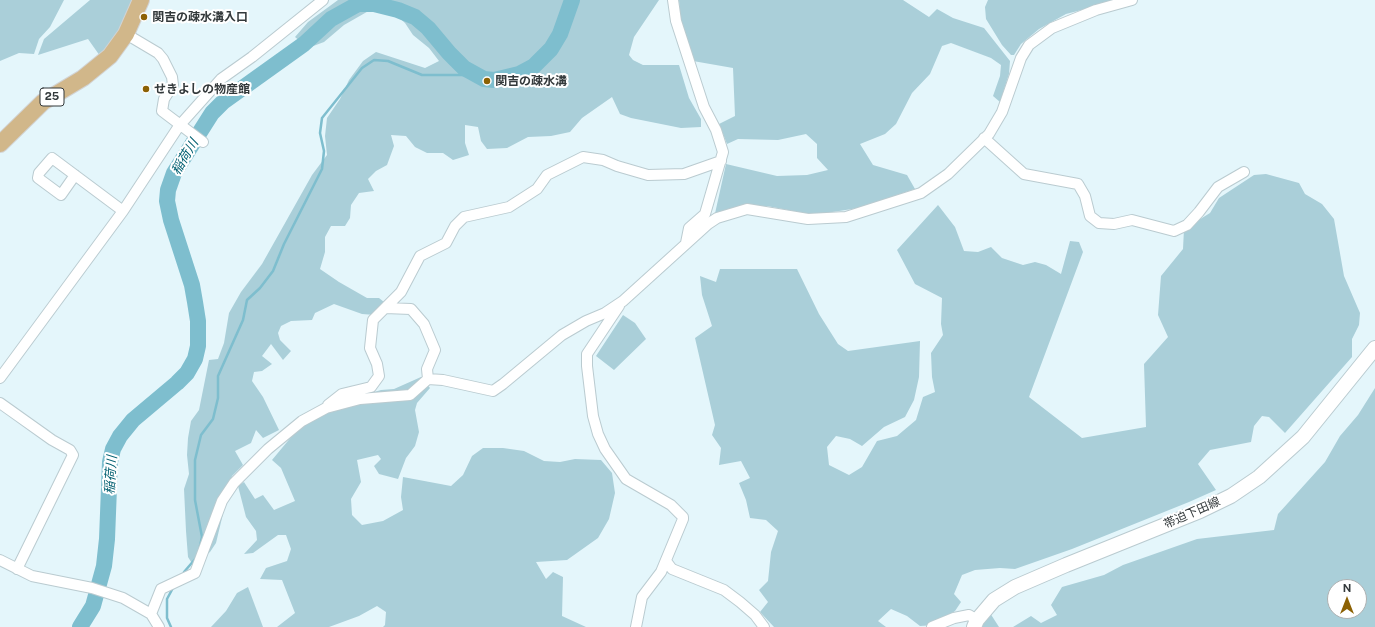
<!DOCTYPE html>
<meta charset="utf-8">
<style>
body{margin:0}
#map{position:relative;width:1375px;height:627px;overflow:hidden;background:#e4f6fb;font-family:"Public Sans",sans-serif}
canvas{display:block}
.north{position:absolute;left:1327px;top:579px;width:40px;height:40px;box-sizing:border-box;background:#fff;border:1px solid #adb0b1;border-radius:50%;rotate:0deg;font-size:11px;font-weight:700;line-height:16px;text-align:center;color:#33393b}
.north::after{content:'';display:block;margin:auto;width:14px;height:18px;background:#8c6104;clip-path:polygon(50% 0,100% 100%,50% 72%,0 100%)}
</style>
<div id="map">
<canvas width="1375" height="627"></canvas>
<div class="north">N</div>
</div>
<script>
const ctx = document.querySelector('canvas').getContext('2d');
ctx.lineJoin = 'round';
function fillPath(path, color) { ctx.fillStyle = color; ctx.fill(path, 'evenodd'); }
const shape = rows => new Path2D(rows.map(r => 'M' + r).join(''));
function stroke(path, color, width, dash) { ctx.strokeStyle = color; ctx.lineWidth = width; ctx.lineCap = dash ? 'butt' : 'round'; ctx.setLineDash(dash || []); ctx.stroke(path); }
function drawText(font, color, halo, rows, align = 'center') {
  ctx.font = font + ' "Public Sans","Noto Sans JP",sans-serif'; ctx.lineWidth = 4; ctx.setLineDash([]); ctx.textBaseline = 'middle'; ctx.strokeStyle = halo; ctx.fillStyle = color; for (const [text, x, y, turn = 0] of rows) {
    ctx.save(); ctx.translate(x, y); ctx.rotate((+turn || 0) * Math.PI / 180); ctx.textAlign = isNaN(turn) ? turn : align; if (halo) ctx.strokeText(text, 0, 0); ctx.fillText(text, 0, 0); ctx.restore();
  }
}
fillPath(shape([
 [0,0,64,0,50,27,39,39,34,54,19,53,0,61],
 [90,0,135,0,116,39,100,56,88,39,38,55,44,39],
 [338,0,659,0,634,37,629,55,633,60,643,65,679,65,689,98,701,119,701,127,681,128,631,118,620,114,612,97,582,118,570,132,551,136,528,137,507,148,487,149,481,141,478,127,465,125,465,143,469,155,453,160,443,153,427,153,415,147,406,136,391,135,394,146,387,165,376,171,368,179,374,191,359,193,351,205,350,218,345,226,331,226,325,237,325,252,320,269,339,282,367,298,379,298,384,302,375,315,362,314,334,304,315,313,312,320,291,321,281,326,278,333,280,340,291,351,283,360,271,344,262,356,272,364,262,371,254,372,252,381,263,397,279,430,263,438,256,430,251,443,235,451,243,465,232,476,216,543,210,552,193,565,188,557,186,531,184,489,189,474,187,455,188,438,191,421,199,410,209,360,218,359,224,343,229,313,241,292,262,264,312,175,327,155,325,136,327,118,340,99,349,80,363,61,376,52,425,68,439,61,429,48,413,35,405,23,394,13,372,9,344,25,324,42,308,48,295,37,308,22],
 [679,0,903,0,929,17,937,9,953,18,984,28,1010,61,1009,74,1000,102,993,96,1000,76,1001,65,991,58,951,43,942,46,930,74,912,93,896,124,885,134,860,144,873,165,907,175,915,189,897,195,878,205,826,213,803,213,767,206,746,207,714,218,726,164,777,176,807,175,828,170,817,158,817,144,806,134,778,140,738,139,727,144,719,124,735,116,733,68,693,61,680,17],
 [988,0,1120,0,1066,14,1039,29,1021,44,1014,55,1011,55,1002,45,986,19,985,7],
 [1266,174,1299,183,1305,194,1322,204,1334,219,1344,276,1360,313,1359,325,1352,339,1352,357,1285,433,1269,417,1262,416,1254,426,1251,442,1210,450,1198,464,1216,490,1189,502,1072,549,1015,569,1000,568,975,570,962,575,954,594,961,602,955,611,935,625,920,626,907,616,891,609,878,621,886,627,774,627,760,612,768,602,759,590,768,581,771,552,778,531,766,520,750,518,746,500,739,483,750,478,741,461,719,465,721,448,712,435,715,425,695,338,712,326,702,295,700,276,716,282,720,269,797,269,819,314,838,344,848,351,920,341,919,377,914,400,905,417,884,427,862,446,850,439,836,436,827,447,829,465,849,475,862,467,877,441,897,436,916,420,923,397,935,392,932,377,931,353,943,335,941,324,942,298,915,284,897,250,938,205,955,227,964,251,978,252,991,247,1002,258,1023,265,1035,262,1046,265,1061,274,1070,241,1079,242,1083,252,1029,397,1082,438,1146,427,1144,364,1168,337,1158,315,1161,276,1183,249,1184,229,1210,213,1219,198,1254,175],
 [623,315,635,323,646,339,614,370,596,356],
 [421,377,430,388,417,403,415,410,419,432,415,446,406,458,398,479,379,474,374,466,381,459,378,455,357,460,361,482,351,499,352,515,362,525,383,521,403,510,401,497,403,477,451,486,463,475,472,456,483,448,503,448,524,451,544,461,560,462,575,459,601,460,612,473,615,493,609,519,598,538,567,560,536,562,546,579,553,572,563,577,562,616,586,627,383,627,385,625,386,612,377,606,359,616,329,627,277,627,295,613,282,580,260,579,266,568,287,561,291,549,286,535,278,535,253,553,244,554,257,540,256,531,246,517,238,486,244,482,255,499,263,495,274,510,295,501,281,468,272,460,302,424,351,399,381,390,394,389],
 [1375,388,1375,627,1013,627,1031,616,1041,623,1057,615,1051,605,1062,587,1104,575,1123,565,1197,539,1274,530,1278,514,1325,462,1340,436,1358,415],
 [1335,587,1359,587,1359,611,1335,611],
 [248,587,263,627,211,627,226,611,237,593],
 [990,613,999,627,976,627]
]), '#aacfd9');
stroke(shape([
 [200,546,202,537,195,500,195,460,201,435,213,419,218,398,218,376,243,320,247,300,260,288,273,271,284,244,322,169,324,151,320,133,322,118,362,68,374,60,388,61,422,75,475,75],
 [184,572,196,558],
 [171,627,167,618,167,599,174,586]
]), '#7ebece', 2.5);
stroke(shape([
 [80,627,93,606,104,566,107,539,110,462,113,449,120,436,133,420,177,383,187,373,195,359,198,346,198,321,195,302,192,285,171,220,167,201,168,190,174,173,212,113,223,102,304,44,331,19,358,4,374,4,398,10,415,17,428,28,449,53,464,68,484,79,494,80,519,74,534,66,551,49,560,34,572,0]
]), '#7ebece', 16);
const minor = shape([
 [673,0,676,21,704,107,716,130,723,152,705,214,689,228,686,243],
 [126,34,158,53,163,59,172,77,173,85,164,99,162,111,203,142],
 [984,138,1024,174,1078,184,1085,196,1090,216,1099,223,1114,224,1132,220,1174,231,1187,225,1199,212,1218,187,1244,172],
 [75,175,61,195,38,178,39,173,52,158,123,211],
 [619,306,587,354,587,366,593,416,598,434,605,449,626,479,671,505,683,517,683,519,661,572,642,597,636,627],
 [385,308,411,309,424,324,435,350,427,369,428,379],
 [0,378,123,211,179,126,221,79,252,57,323,0],
 [0,403,52,440,70,450,73,455,17,569],
 [328,405,342,394,371,387,379,376,377,364,370,348,373,320,401,292,420,256,446,243,455,226,464,217,509,207,537,189,547,175,583,157,603,160,617,166,648,175,684,174,721,161],
 [0,560,32,576,92,588,123,598,151,614,159,627],
 [666,561,672,569,724,590,740,602,755,615,764,627],
 [151,614,161,589,195,573,222,501,234,483,268,449,302,421,326,408,360,399,410,395,428,379,443,380,493,391,503,384,562,335,586,321,605,313,623,301,708,224,717,218,747,209,808,219,846,217,921,193,948,174,989,134,1002,112,1021,58,1029,45,1052,28,1096,10,1132,0],
 [932,627,954,618,969,615,977,620]
]);
const secondary = shape([
 [974,627,977,620,994,600,1015,587,1066,565,1200,511,1231,496,1259,477,1303,437,1375,348]
]);
const primary = shape([
 [0,144,43,102,83,78,110,56,126,34,141,0]
]);
stroke(minor, '#bacbd0', 12);
stroke(secondary, '#bacbd0', 16);
stroke(primary, '#d2d3d4', 18);
stroke(minor, '#fff', 10);
stroke(secondary, '#fff', 14);
stroke(primary, '#d1b78a', 16);
for (const [x, y, r, color] of [
 [144,17,4,"#8c6104"],
 [487,81,4,"#8c6104"],
 [146,89,4,"#8c6104"]
]) { const dot = new Path2D(); dot.arc(x, y, r, 0, 2 * Math.PI); ctx.fillStyle = color; ctx.fill(dot); stroke(dot, '#fff', 1.5); }
for (const [x, y, w] of [
 [52,97,24]
]) { const box = new Path2D(); box.roundRect(x - w / 2, y - 9, w, 18, 3); ctx.fillStyle = '#fff'; ctx.fill(box); stroke(box, '#33393b', 1); }
drawText('bold 11px', '#33393b', null, [
 ["25",52,97]
]);
drawText('bold 12px', '#33393b', '#fff', [
 ["関吉の疎水溝入口",152,17],
 ["関吉の疎水溝",495,81],
 ["せきよしの物産館",154,89]
], 'left');
drawText('12px', '#33393b', '#fff', [
 ["帯迫下田線",1192,513,-24]
]);
drawText('italic 13px', '#046172', '#fff', [
 ["稲荷川",185,157,-59],
 ["稲荷川",111,475,-86]
]);
</script>
